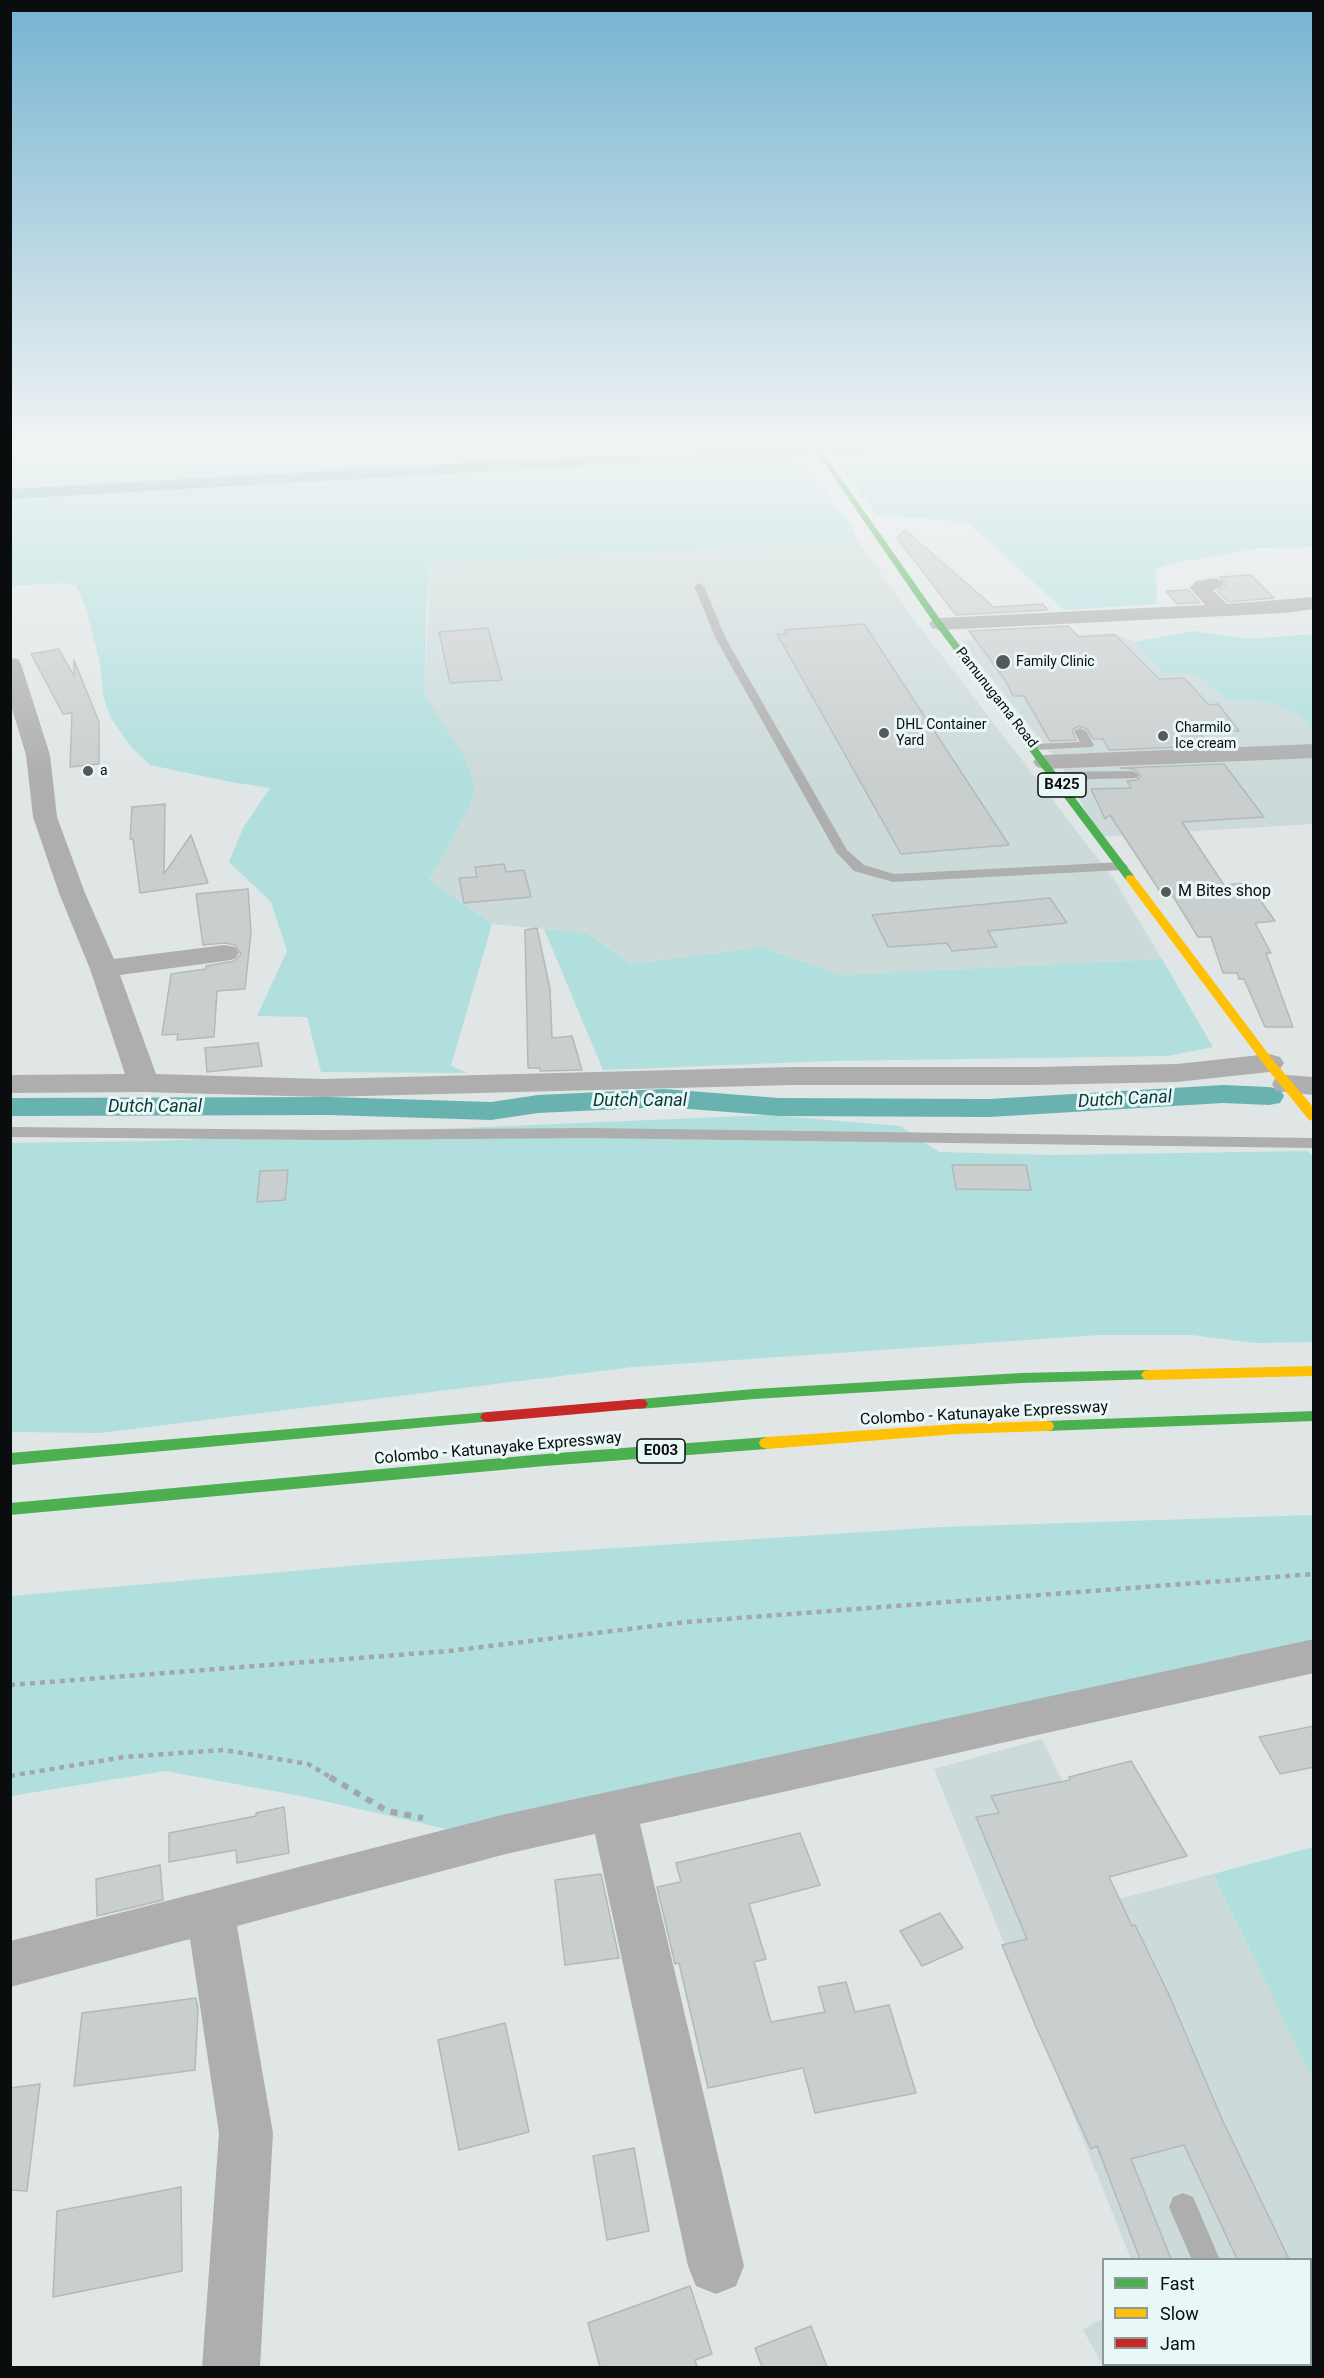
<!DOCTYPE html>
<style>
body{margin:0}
#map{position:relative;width:1324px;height:2378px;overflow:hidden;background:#e0e6e6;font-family:Roboto,sans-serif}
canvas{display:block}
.frame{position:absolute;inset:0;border:12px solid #090d0d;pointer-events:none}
.legend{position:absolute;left:1102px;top:2258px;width:210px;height:108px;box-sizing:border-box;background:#e9f7f6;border:2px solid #8f9999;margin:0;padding:8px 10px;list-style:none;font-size:18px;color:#090d0d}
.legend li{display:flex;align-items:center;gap:12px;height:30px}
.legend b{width:30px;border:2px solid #8f9999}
</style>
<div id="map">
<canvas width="1324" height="2378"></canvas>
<div class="frame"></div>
<ul class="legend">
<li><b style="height:8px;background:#4caf50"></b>Fast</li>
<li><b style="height:8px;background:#ffc107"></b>Slow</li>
<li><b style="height:8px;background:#c62828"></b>Jam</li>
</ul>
</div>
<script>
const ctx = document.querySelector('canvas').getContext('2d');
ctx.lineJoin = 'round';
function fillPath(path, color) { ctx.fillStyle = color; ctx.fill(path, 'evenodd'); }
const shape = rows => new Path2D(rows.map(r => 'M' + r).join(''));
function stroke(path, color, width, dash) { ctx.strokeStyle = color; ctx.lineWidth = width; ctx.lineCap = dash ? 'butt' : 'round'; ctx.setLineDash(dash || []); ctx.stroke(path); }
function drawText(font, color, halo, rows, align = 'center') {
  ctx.font = font + ' Roboto,sans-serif'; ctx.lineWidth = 6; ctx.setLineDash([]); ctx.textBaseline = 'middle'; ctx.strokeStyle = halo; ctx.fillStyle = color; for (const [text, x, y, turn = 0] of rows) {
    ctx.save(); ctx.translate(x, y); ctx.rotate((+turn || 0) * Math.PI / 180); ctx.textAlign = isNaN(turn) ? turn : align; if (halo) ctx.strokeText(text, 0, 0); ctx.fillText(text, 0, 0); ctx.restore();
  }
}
fillPath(shape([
 [855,536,905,608,1115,881,1162,959,842,975,761,947,631,964,586,933,492,924,429,880,469,808,475,788,425,695,430,563,846,540],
 [1113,633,1135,642,1164,675,1193,674,1228,701,1268,702,1300,716,1313,731,1313,824,1100,837,1062,767,961,640],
 [1042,1739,1119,1899,1213,1874,1313,2080,1313,2367,1104,2367,1083,2330,1103,2318,1104,2364,1310,2364,1310,2260,1131,2259,934,1769]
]), '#ccdada');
fillPath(shape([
 [11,447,797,447,853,530,855,536,837,541,430,563,426,612,425,695,462,753,475,788,469,808,429,880,492,924,451,1066,467,1073,321,1072,307,1017,257,1016,287,951,271,902,229,862,243,828,270,788,231,782,150,765,132,748,110,717,103,695,100,663,86,609,76,586,59,583,11,586],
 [824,447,1313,447,1313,547,1261,548,1169,564,1156,569,1157,604,1064,610,967,522,877,515],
 [1192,631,1252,639,1313,634,1313,731,1300,716,1268,702,1228,701,1193,674,1164,675,1135,642],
 [544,929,586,933,631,964,761,947,842,975,1162,959,1213,1047,1168,1056,831,1061,603,1070],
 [769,1115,900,1126,939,1152,1052,1155,1308,1151,1314,1158,1313,1342,1256,1343,1191,1335,1100,1335,633,1367,100,1433,11,1432,10,1143,155,1141],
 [1313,1515,1313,1641,473,1835,306,1797,165,1771,11,1796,11,1596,383,1563,942,1527],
 [1313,1847,1314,1847,1313,2080,1213,1874]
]), '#b0dfdd');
fillPath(shape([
 [806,447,813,452,811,456,656,462,10,499,10,489,656,452,806,447],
 [827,447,950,447,942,452,833,456,825,451,827,447],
 [1223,1085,1269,1087,1280,1089,1284,1096,1280,1103,1269,1105,1223,1103,989,1117,779,1116,664,1107,538,1113,491,1120,329,1115,10,1116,10,1098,329,1097,491,1102,538,1095,664,1089,779,1098,989,1099,1223,1085]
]), '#68b2af');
const building = shape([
 [905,530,994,607,1043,604,1048,610,956,615,897,538,905,530],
 [1251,575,1274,598,1228,602,1217,591,1223,589,1226,584,1220,577,1251,575],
 [1189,590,1200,603,1177,604,1166,591,1189,590],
 [864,624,1009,845,901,854,777,634,786,634,784,630,864,624],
 [1068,626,1079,637,1115,635,1159,679,1184,678,1209,705,1218,704,1239,731,1200,733,1210,746,1109,750,1103,739,1093,739,1087,729,1079,726,1072,730,1076,740,1050,741,1024,696,1013,696,1005,680,969,631,1068,626],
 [488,628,502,680,450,683,439,632,488,628],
 [59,649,74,676,74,660,99,722,99,764,70,767,72,713,63,714,31,654,59,649],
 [1224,764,1264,817,1182,822,1224,885,1248,883,1275,921,1255,923,1271,953,1266,953,1293,1027,1265,1027,1244,979,1239,979,1237,973,1223,973,1211,937,1198,937,1173,896,1163,896,1110,815,1105,819,1091,789,1131,788,1127,781,1137,780,1141,776,1134,769,1120,768,1224,764],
 [165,804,164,874,191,835,208,883,140,893,133,839,130,839,132,807,165,804],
 [504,864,506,872,524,870,531,897,464,903,459,878,477,877,475,867,504,864],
 [248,889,251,932,245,989,217,991,214,1037,177,1040,178,1034,162,1035,171,974,206,969,206,966,235,961,241,954,235,945,225,943,203,945,196,894,248,889],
 [1050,898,1067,923,988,931,997,947,952,951,947,943,888,947,872,915,1050,898],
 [537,928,550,989,552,1038,572,1036,582,1070,540,1071,540,1068,528,1068,525,930,537,928],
 [258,1043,262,1066,207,1072,205,1048,258,1043],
 [952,1165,1026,1165,1031,1190,956,1189,952,1165],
 [288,1170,285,1200,257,1202,260,1171,288,1170],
 [1314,1726,1314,1767,1280,1774,1259,1737,1314,1726],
 [1131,1761,1187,1856,1109,1877,1132,1926,1135,1925,1170,1997,1221,2117,1289,2259,1237,2259,1184,2145,1131,2159,1171,2259,1140,2259,1097,2146,1091,2149,1036,2027,1002,1945,1027,1939,976,1817,999,1813,991,1796,1070,1780,1069,1777,1131,1761],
 [284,1807,289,1853,237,1863,236,1850,169,1862,169,1833,256,1816,256,1813,284,1807],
 [800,1833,820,1885,749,1904,766,1959,754,1962,771,2022,825,2012,818,1987,846,1982,855,2012,889,2005,916,2093,815,2113,803,2068,708,2088,679,1963,675,1964,657,1887,681,1882,676,1863,800,1833],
 [160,1865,163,1900,97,1916,96,1879,160,1865],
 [601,1874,619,1958,565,1965,555,1880,601,1874],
 [940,1913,963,1948,922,1966,900,1931,940,1913],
 [196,1998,198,2009,195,2070,74,2086,82,2013,196,1998],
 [505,2023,529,2132,459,2150,438,2040,505,2023],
 [40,2084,27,2191,10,2190,10,2088,40,2084],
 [634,2148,649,2231,607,2240,593,2156,634,2148],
 [181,2187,182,2271,53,2297,57,2211,181,2187],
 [690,2286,712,2354,695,2360,697,2367,600,2367,588,2323,690,2286],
 [811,2326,827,2367,762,2367,755,2348,811,2326]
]);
fillPath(building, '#c9cece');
stroke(building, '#b3b9b8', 1.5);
stroke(shape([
 [10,1685,449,1651,686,1622,1314,1574],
 [10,1776,124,1757,224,1750,308,1764,332,1778]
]), '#a5a6a7', 4.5, [5, 5]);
stroke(shape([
 [330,1777,387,1811,423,1818]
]), '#a5a6a7', 6, [7, 7]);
fillPath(shape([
 [699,583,704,586,726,639,847,850,864,865,894,874,1122,862,1128,866,1122,870,893,882,854,871,836,852,716,639,694,586,699,583],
 [1080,728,1086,731,1094,745,1092,747,1034,750,1028,747,1034,744,1080,742,1074,731,1080,728],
 [1133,771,1139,775,1137,778,1055,780,1049,776,1055,772,1133,771],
 [10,1127,327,1130,589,1128,1314,1138,1314,1148,589,1138,327,1140,10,1137,10,1127],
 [1183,2193,1193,2197,1220,2260,1192,2260,1169,2207,1173,2197,1183,2193],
 [1243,2364,1272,2364,1273,2368,1244,2368,1243,2364]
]), '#aeaeaf');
fillPath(shape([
 [1214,578,1221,580,1224,584,1221,588,1213,590,1227,604,1314,597,1314,609,1285,613,939,630,932,628,929,624,932,620,939,618,1205,605,1190,588,1196,581,1214,578],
 [10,658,18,659,21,664,50,755,57,817,85,893,114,959,225,945,235,947,239,953,235,959,225,961,120,975,156,1074,323,1079,792,1067,1034,1067,1177,1064,1269,1054,1280,1057,1284,1063,1280,1069,1269,1072,1177,1082,1034,1085,792,1085,323,1097,144,1092,10,1093,10,1075,125,1074,90,969,59,893,33,817,26,755,10,702,10,658],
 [1314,744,1314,758,1045,769,1037,767,1033,762,1037,757,1045,755,1314,744],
 [1287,1075,1314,1077,1314,1095,1276,1091,1272,1084,1276,1077,1287,1075],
 [1314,1639,1314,1673,640,1824,744,2266,736,2286,716,2294,696,2286,688,2266,595,1834,506,1854,237,1926,273,2133,260,2368,202,2368,219,2133,190,1939,10,1987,10,1941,506,1814,1314,1639]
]), '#aeaeaf');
fillPath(shape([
 [813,447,819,447,942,622,1134,876,1134,880,1126,880,936,626,813,447],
 [1149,1370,1154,1371,1157,1375,1154,1379,1021,1383,754,1399,640,1409,635,1408,632,1404,635,1400,640,1399,754,1389,1021,1373,1149,1370],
 [1314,1411,1314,1421,1046,1431,1040,1430,1038,1426,1040,1422,1046,1421,1314,1411],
 [488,1412,493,1413,496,1417,493,1421,10,1465,10,1453,488,1412],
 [767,1437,773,1439,775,1443,773,1447,767,1449,545,1466,10,1515,10,1503,545,1454,767,1437]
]), '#4caf50');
fillPath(shape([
 [1130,875,1134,876,1273,1060,1314,1108,1314,1121,1309,1120,1265,1066,1126,880,1126,876,1130,875],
 [1314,1366,1314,1376,1149,1380,1144,1379,1141,1375,1144,1371,1149,1370,1314,1366],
 [1046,1421,1052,1422,1054,1426,1052,1430,1046,1431,957,1434,767,1449,761,1447,759,1443,761,1439,767,1437,957,1424,1046,1421]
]), '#ffc107');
fillPath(shape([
 [640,1399,645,1400,648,1404,645,1408,488,1422,483,1421,480,1417,483,1413,488,1412,640,1399]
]), '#c62828');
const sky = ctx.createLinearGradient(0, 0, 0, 780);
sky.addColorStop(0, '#75b3d1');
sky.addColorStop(0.57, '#f1f4f4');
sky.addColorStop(1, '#f1f4f400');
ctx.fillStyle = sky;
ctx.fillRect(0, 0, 1324, 780);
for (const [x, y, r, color] of [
 [1003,662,8,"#545959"],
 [884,733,6,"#545959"],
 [1163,736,6,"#545959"],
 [88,771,6,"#545959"],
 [1166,892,6,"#545959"]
]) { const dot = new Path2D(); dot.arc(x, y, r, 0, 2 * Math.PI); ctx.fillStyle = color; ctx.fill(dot); stroke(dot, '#e9f7f6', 2); }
drawText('14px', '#090d0d', '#e9f7f6', [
 ["Family Clinic",1016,662],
 ["DHL Container",896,725],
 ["Yard",896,741],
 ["Charmilo",1175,728],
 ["Ice cream",1175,744],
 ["a",100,771]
], 'left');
drawText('14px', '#090d0d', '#e9f7f6', [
 ["Pamunugama Road",996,698,52]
]);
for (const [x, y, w] of [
 [1062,785,48],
 [661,1451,48]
]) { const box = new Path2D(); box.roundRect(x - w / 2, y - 12, w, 24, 4.5); ctx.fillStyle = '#e9f7f6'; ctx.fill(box); stroke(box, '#090d0d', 1.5); }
drawText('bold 15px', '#090d0d', null, [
 ["B425",1062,785],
 ["E003",661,1451]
]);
drawText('16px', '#090d0d', '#e9f7f6', [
 ["M Bites shop",1178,892]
], 'left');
drawText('16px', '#090d0d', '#e9f7f6', [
 ["Colombo - Katunayake Expressway",984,1414,-3],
 ["Colombo - Katunayake Expressway",498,1449,-5]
]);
drawText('italic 18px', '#083937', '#e9f7f6', [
 ["Dutch Canal",1125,1100,-3],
 ["Dutch Canal",640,1101],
 ["Dutch Canal",155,1107]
]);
</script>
